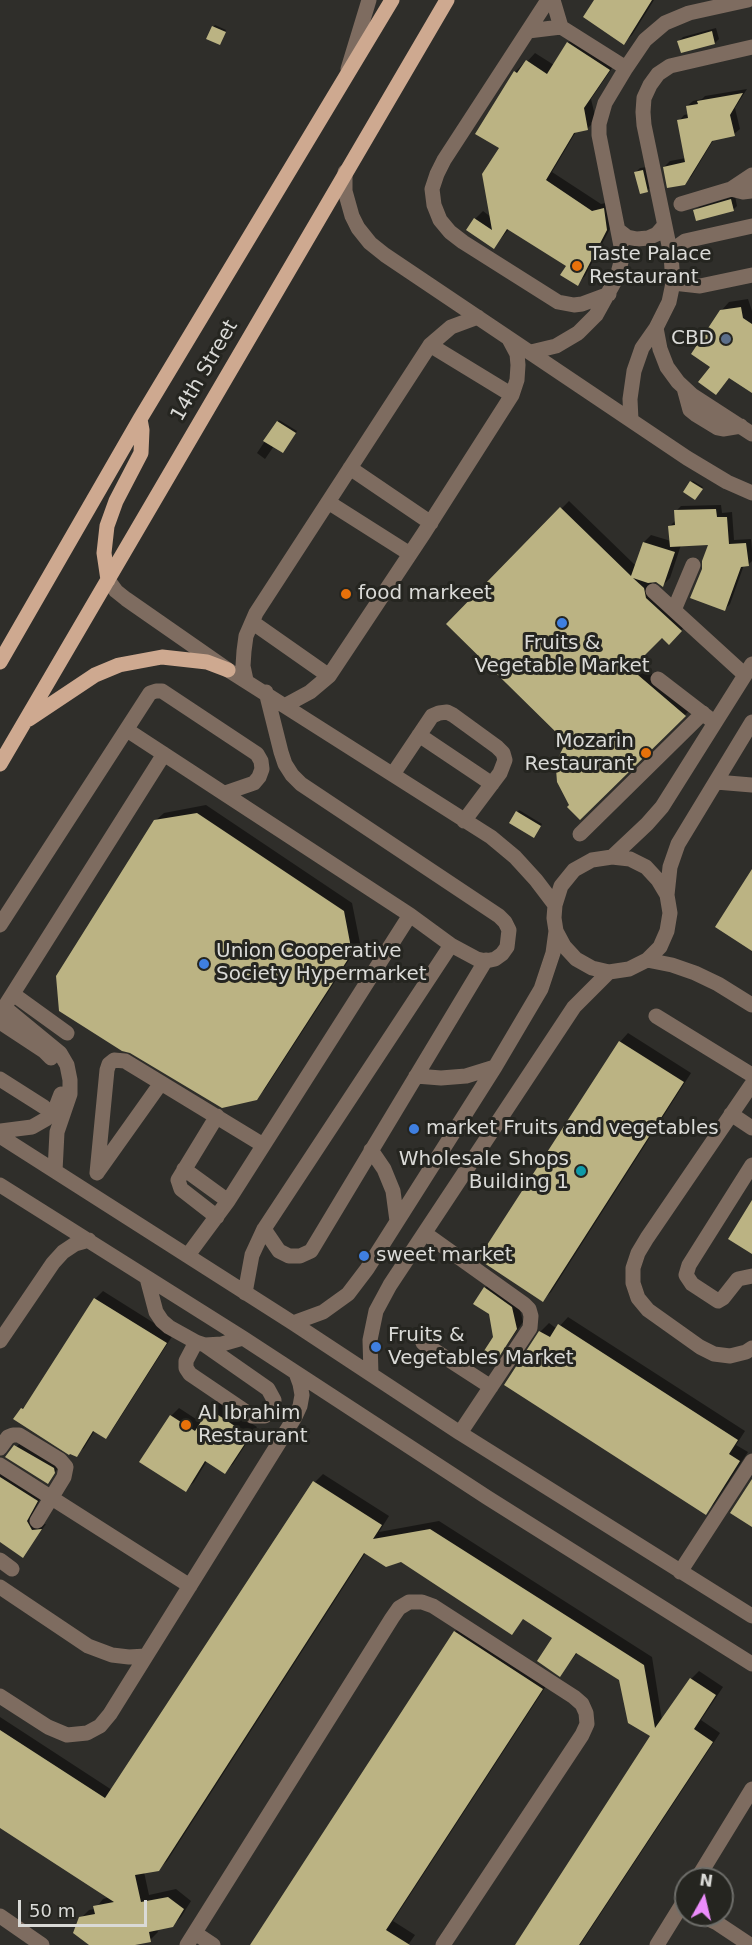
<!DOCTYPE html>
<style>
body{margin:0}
#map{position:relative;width:752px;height:1945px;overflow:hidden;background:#2f2e2a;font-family:"DejaVu Sans",sans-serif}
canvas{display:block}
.north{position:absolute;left:674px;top:1867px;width:60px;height:60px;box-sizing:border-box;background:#252520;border:2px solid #6d6d69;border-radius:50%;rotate:8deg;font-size:16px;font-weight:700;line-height:24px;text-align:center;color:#dadad7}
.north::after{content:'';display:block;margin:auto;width:21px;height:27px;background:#ec8cfb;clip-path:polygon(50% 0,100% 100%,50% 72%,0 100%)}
.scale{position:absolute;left:18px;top:1900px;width:129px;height:27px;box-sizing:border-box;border:3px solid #dadad7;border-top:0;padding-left:8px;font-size:18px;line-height:21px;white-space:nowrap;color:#dadad7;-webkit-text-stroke:4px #252520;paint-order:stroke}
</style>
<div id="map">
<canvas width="752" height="1945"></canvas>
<div class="north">N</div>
<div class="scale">50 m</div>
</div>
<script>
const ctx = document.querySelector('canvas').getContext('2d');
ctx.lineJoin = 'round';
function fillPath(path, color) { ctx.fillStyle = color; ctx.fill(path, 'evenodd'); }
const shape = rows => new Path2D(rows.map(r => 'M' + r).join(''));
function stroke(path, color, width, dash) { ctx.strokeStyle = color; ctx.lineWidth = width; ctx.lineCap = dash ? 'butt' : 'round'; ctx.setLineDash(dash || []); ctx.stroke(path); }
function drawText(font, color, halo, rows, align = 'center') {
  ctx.font = font + ' "DejaVu Sans",sans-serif'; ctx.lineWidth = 6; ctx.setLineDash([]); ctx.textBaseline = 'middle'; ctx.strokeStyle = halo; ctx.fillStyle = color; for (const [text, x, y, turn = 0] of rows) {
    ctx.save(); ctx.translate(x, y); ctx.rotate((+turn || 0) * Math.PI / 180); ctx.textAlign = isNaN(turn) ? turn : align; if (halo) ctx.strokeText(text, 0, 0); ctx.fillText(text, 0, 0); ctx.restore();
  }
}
fillPath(shape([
 [596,0,654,0,632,35,624,43],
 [215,25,226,30,221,42,213,27],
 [716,28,719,39,715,43,679,41,683,37],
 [576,35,617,61,591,99,596,120,588,128,577,130,552,172,601,204,611,202,614,221,585,276,577,284,568,266,509,229,494,247,475,219,483,211,491,217,515,72,523,64,524,65,535,53,554,65,568,43],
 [747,89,735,108,740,129,734,134,714,139,691,177,684,183,664,167,670,161,686,158,679,121,684,115,689,114,687,106,693,101,702,99,705,96],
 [647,167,651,187,647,191,636,172,640,168],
 [735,196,737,206,733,210,695,211,699,207],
 [748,299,752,311,752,392,730,377,715,393,713,366,721,311,729,302],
 [279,420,297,431,284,450,274,446,265,459,257,453],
 [693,481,703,487,697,497,691,482],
 [569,501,636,566,644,542,651,535,671,541,670,526,675,521,676,511,681,506,721,505,722,513,732,512,734,540,751,539,752,550,752,561,748,565,744,565,730,604,725,609,703,569,710,544,681,545,670,578,663,585,656,580,651,581,653,591,688,623,669,643,662,636,637,661,692,708,580,818,568,742,448,624],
 [206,805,352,903,360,943,265,1089,256,1098,131,1051,155,821,164,813],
 [519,810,542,824,535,835,511,822],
 [628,1033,691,1073,551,1292,543,1300,480,1259,620,1042],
 [491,1282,518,1301,523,1322,495,1361,494,1338,485,1288],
 [103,1291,173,1335,113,1429,106,1437,95,1430,84,1448,76,1455,22,1409,30,1401,95,1299],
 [568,1317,745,1431,736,1445,748,1452,714,1504,705,1513,506,1385,540,1332,549,1323,557,1329],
 [219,1402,257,1427,233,1464,225,1472,207,1461,194,1482,186,1490,171,1416,179,1408,202,1423],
 [21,1442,57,1464,58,1468,48,1482,8,1456],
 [0,1467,42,1495,32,1515,38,1525,46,1524,23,1556,0,1541],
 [323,1474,389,1516,379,1532,439,1521,652,1657,662,1720,691,1679,699,1671,723,1687,701,1720,720,1733,580,1945,517,1945,652,1735,620,1680,578,1652,560,1675,554,1638,524,1618,512,1633,401,1561,366,1552,167,1861,159,1869,144,1872,149,1895,176,1889,191,1901,181,1917,172,1926,157,1929,158,1932,150,1940,127,1945,107,1945,81,1918,89,1910,95,1909,103,1899,110,1897,0,1826,0,1717,112,1790,315,1482],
 [463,1624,550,1680,393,1921,415,1935,408,1945,252,1945,455,1632]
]), '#0007');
fillPath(shape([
 [594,0,652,0,624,45,583,17],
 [212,26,226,32,220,45,206,39],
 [712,31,715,44,681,53,677,41],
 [567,42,610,70,584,108,588,130,574,133,546,180,592,211,604,208,607,230,578,286,560,275,566,266,507,229,494,249,466,230,474,218,492,230,482,174,499,148,475,134,514,71,517,73,526,60,547,74],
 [743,93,730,115,735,136,712,141,685,185,667,188,663,167,685,162,677,120,688,118,686,106,698,104,697,101],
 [643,170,648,192,640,194,634,172],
 [731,199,734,211,696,221,693,210],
 [741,307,743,318,752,324,752,393,729,378,716,395,698,382,710,367,691,354,720,310],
 [277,421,296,433,283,453,263,441],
 [690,481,703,489,695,500,683,492],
 [560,507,631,576,643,542,675,552,663,587,656,582,648,583,633,578,644,588,646,598,682,631,669,645,662,638,631,669,686,716,580,820,567,807,569,805,557,782,556,769,559,756,566,742,446,624],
 [716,509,717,517,727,517,729,544,746,543,749,566,741,567,725,611,690,598,702,569,702,561,708,545,670,547,668,526,675,525,674,510],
 [516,811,541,826,534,838,509,823],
 [197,813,344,911,352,953,257,1100,222,1108,130,1053,122,1051,59,1011,56,976,154,820],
 [752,869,752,951,715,927],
 [619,1041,684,1082,543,1302,478,1259],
 [752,1200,752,1254,728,1239],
 [484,1287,512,1307,517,1329,495,1363,482,1354,493,1337,489,1314,473,1304],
 [94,1298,167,1343,106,1439,93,1431,77,1457,70,1454,69,1455,13,1419,21,1408,23,1409],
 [558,1324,738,1440,729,1454,740,1461,706,1515,504,1385,539,1331,550,1337],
 [209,1409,250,1436,225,1474,205,1461,186,1492,139,1462,170,1415,195,1431],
 [14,1445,54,1468,55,1473,48,1484,5,1457],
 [0,1477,38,1501,27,1521,32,1530,42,1529,23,1558,0,1542],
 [752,1479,752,1527,730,1513],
 [313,1481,382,1525,373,1539,430,1529,644,1665,655,1728,690,1678,716,1695,694,1729,713,1742,579,1945,515,1945,650,1736,628,1723,619,1680,576,1653,560,1677,537,1661,552,1638,523,1619,512,1635,401,1562,386,1567,364,1553,159,1871,135,1875,141,1902,168,1897,184,1909,173,1927,149,1932,151,1942,135,1945,89,1945,73,1933,79,1917,95,1914,93,1906,114,1902,0,1828,0,1730,105,1798],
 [454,1631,543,1689,386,1930,410,1945,250,1945]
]), '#bbb383');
stroke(shape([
 [548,0,444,160,437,174,432,189,434,205,440,220,450,232,463,242,558,302,574,305,582,304,609,294],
 [553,0,561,27],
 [528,31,561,27,626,68],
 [348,69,369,0],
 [345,172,345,191,352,216,358,228,370,243,385,255,687,458,727,482,752,493],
 [731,189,743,192,752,191],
 [681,204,731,189,752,175],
 [618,230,627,237,637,239,648,238,657,234,664,226],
 [671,255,674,249,685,241,752,226],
 [673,283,700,286,752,275],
 [656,328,660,349,667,367,678,382,692,395,752,434],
 [430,345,512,395],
 [531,352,556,346,578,333,596,315,617,277,621,262,621,246,599,135,599,124,605,103,626,68,645,40,665,23,689,13,748,0],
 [684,388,690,410,695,414,718,428,723,429,741,426],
 [631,420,630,399,634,371,642,348,656,328,669,302,673,283,671,255,644,125,643,112,644,98,650,85,658,74,670,66,752,47],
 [350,468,431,523],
 [328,502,410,554],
 [108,580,116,591,126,599,228,670,491,837,515,857,536,880,555,905],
 [653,591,745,675],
 [674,610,693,565],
 [252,622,329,676],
 [658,679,710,719],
 [246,680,243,666,244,651,246,636,256,613,430,345,451,327,478,317],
 [286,705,310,692,329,676,424,533,512,395,517,380,518,365,517,354,509,339],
 [127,730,410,915,451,945,477,959,486,961,495,959,502,954,507,947,509,930,505,922,499,916,301,784,292,775,285,764,281,752,266,692],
 [419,735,492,784],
 [393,774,432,716,439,713,447,712,453,715,497,747,503,753,505,760,500,773,464,821],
 [716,782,752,785],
 [580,834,703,713],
 [612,857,630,859,646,867,658,880,667,895,670,913,667,931,660,947,647,960,629,969,609,972,592,968,576,959,564,946,556,931,554,918,555,905,561,886,574,870,592,860,612,857,647,824,662,807,752,664],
 [667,895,670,867,678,844,752,722],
 [0,925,150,693,156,691,162,691,257,754,261,761,262,769,259,777,254,783,225,793],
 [647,960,672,965,695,973,718,984,752,1005],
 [13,994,67,1033],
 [4,1007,60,1053,67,1065,70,1080,70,1094,57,1132,55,1171],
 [0,1014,164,754],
 [656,1016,752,1075],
 [0,1022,44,1051,51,1058],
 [416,1076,441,1078,466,1076,495,1067],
 [0,1079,44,1107],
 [752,1084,647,1238,638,1253,633,1268,633,1283,638,1298,648,1310,700,1347,714,1354,730,1356,746,1352,752,1348],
 [731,1114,752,1128],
 [217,1116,178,1180,181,1189,217,1217],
 [0,1131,32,1127,46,1119,56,1107,61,1094],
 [0,1136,293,1323,460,1433,752,1616],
 [371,1150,384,1169,393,1191,397,1221],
 [752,1165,689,1265,686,1275,692,1284,718,1301,723,1298,738,1279,752,1276],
 [184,1169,228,1201],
 [97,1173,107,1070,109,1064,114,1060,125,1061,263,1145],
 [97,1173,161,1083],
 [0,1185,243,1338,488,1498,752,1664],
 [264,1229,279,1251,289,1256,300,1256,311,1251,486,960],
 [426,1234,524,1304,529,1309,531,1316,530,1328,460,1433],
 [188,1255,228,1201,410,915],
 [147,1278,156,1312,162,1321,169,1327,196,1342,205,1345,222,1344,243,1338],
 [245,1293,252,1255,264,1229,451,945],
 [293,1323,323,1312,348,1294,367,1269,495,1067,541,989,553,953,556,931],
 [0,1341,53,1263,63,1252,75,1244,89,1240],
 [196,1342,186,1361,186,1368,190,1374,252,1416,265,1416,270,1412,274,1400,268,1389,205,1345],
 [423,1343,491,1387],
 [371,1374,370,1340,376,1311,390,1285,574,1007,609,972],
 [0,1448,8,1437,13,1435,19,1435,60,1460,66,1467,64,1477,37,1521],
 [0,1465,190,1586],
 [0,1560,12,1569],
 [680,1572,752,1461],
 [0,1587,88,1646,112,1655,129,1657,146,1656],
 [0,1696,48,1727,67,1735,87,1733,100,1726,110,1714,295,1417,300,1406,302,1395,300,1384,296,1373],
 [697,1879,752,1789],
 [694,1915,704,1917,717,1923,750,1945],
 [0,1916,42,1945],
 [195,1933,213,1945],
 [187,1945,392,1618,399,1608,409,1602,422,1602,433,1606,574,1697,582,1704,586,1713,587,1724,582,1735,443,1945],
 [657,1945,686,1898]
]), '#7e6c60', 15);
stroke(shape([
 [108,580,104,553,107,526,116,501,141,453,142,430,140,419],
 [0,662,140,419,392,0],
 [29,719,95,675,119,665,162,657,207,662,228,670],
 [0,764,447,0]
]), '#cea990', 15);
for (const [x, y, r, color] of [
 [577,266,6,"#e8710a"],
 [726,339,6,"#5c6f8a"],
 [346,594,6,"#e8710a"],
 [562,623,6,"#3f7fe0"],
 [646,753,6,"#e8710a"],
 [204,964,6,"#3f7fe0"],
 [414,1129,6,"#3f7fe0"],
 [581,1171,6,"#0f9aa8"],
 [364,1256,6,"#3f7fe0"],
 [376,1347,6,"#3f7fe0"],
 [186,1425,6,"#e8710a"]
]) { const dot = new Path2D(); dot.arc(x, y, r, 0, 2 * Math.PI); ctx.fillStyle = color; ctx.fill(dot); stroke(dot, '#252520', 2); }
drawText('20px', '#dadad7', '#252520', [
 ["Taste Palace",589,255],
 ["Restaurant",589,278],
 ["CBD",714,339,"right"],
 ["food markeet",358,594],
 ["Fruits &",562,644,"center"],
 ["Vegetable Market",562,667,"center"],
 ["Mozarin",634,742,"right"],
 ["Restaurant",634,765,"right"],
 ["Union Cooperative",216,952],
 ["Society Hypermarket",216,975],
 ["market Fruits and vegetables",426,1129],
 ["Wholesale Shops",569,1160,"right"],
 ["Building 1",569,1183,"right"],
 ["sweet market",376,1256],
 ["Fruits &",388,1336],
 ["Vegetables Market",388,1359],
 ["Al Ibrahim",198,1414],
 ["Restaurant",198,1437]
], 'left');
drawText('20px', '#dadad7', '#252520', [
 ["14th Street",205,371,-60]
]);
</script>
